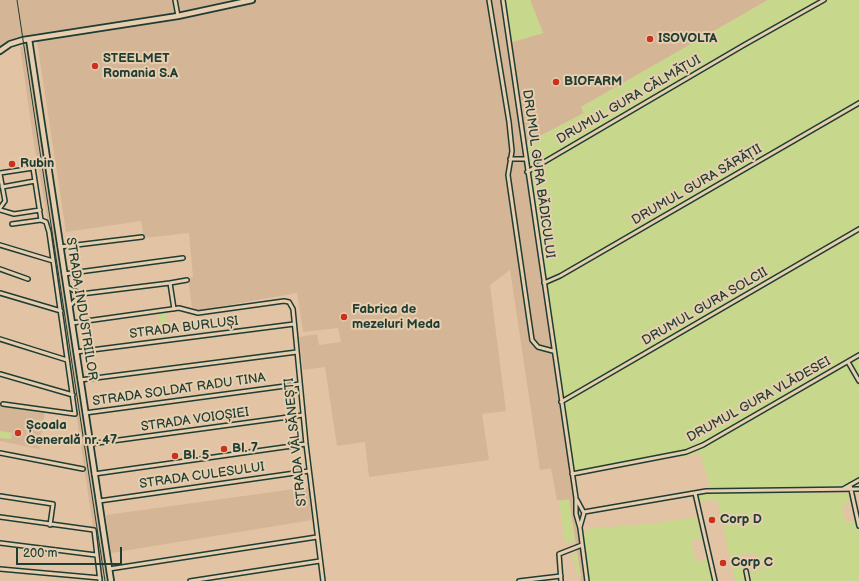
<!DOCTYPE html>
<meta charset="utf-8">
<style>
body{margin:0}
#map{position:relative;width:859px;height:581px;overflow:hidden;background:#e2c4a4;font-family:"Balsamiq Sans",sans-serif}
canvas{display:block}
.scale{position:absolute;left:16px;top:547px;width:106px;height:18px;box-sizing:border-box;border:2px solid #1f3d34;border-top:0;padding-left:5px;font-size:12px;line-height:14px;white-space:nowrap;color:#1f3d34;-webkit-text-stroke:3px #e6ceae;paint-order:stroke}
</style>
<div id="map">
<canvas width="859" height="581"></canvas>
<div class="scale">200 m</div>
</div>
<script>
const ctx = document.querySelector('canvas').getContext('2d');
ctx.lineJoin = 'round';
function fillPath(path, color) { ctx.fillStyle = color; ctx.fill(path, 'evenodd'); }
const shape = rows => new Path2D(rows.map(r => 'M' + r).join(''));
function stroke(path, color, width, dash) { ctx.strokeStyle = color; ctx.lineWidth = width; ctx.lineCap = dash ? 'butt' : 'round'; ctx.setLineDash(dash || []); ctx.stroke(path); }
function drawText(font, color, halo, rows, align = 'center') {
  ctx.font = font + ' "Balsamiq Sans",sans-serif'; ctx.lineWidth = 4; ctx.setLineDash([]); ctx.textBaseline = 'middle'; ctx.strokeStyle = halo; ctx.fillStyle = color; for (const [text, x, y, turn = 0] of rows) {
    ctx.save(); ctx.translate(x, y); ctx.rotate((+turn || 0) * Math.PI / 180); ctx.textAlign = isNaN(turn) ? turn : align; if (halo) ctx.strokeText(text, 0, 0); ctx.fillText(text, 0, 0); ctx.restore();
  }
}
fillPath(shape([
 [0,0,506,0,512,42,543,33,530,0,768,0,581,107,584,113,525,144,583,529,578,531,585,581,580,581,581,576,569,500,557,500,551,468,540,470,510,270,490,285,506,411,482,414,489,460,369,477,365,442,337,446,325,367,303,370,299,337,317,334,319,345,341,342,338,328,303,332,297,293,195,311,192,307,188,278,193,277,189,233,144,238,141,221,66,232,36,35,14,40,0,47],
 [26,45,89,466,107,581,101,581,47,217,34,144,20,47],
 [0,404,45,411,39,449,0,441],
 [309,487,312,520,111,553,106,515]
]), '#d4b697');
fillPath(shape([
 [506,0,530,0,543,33,512,42],
 [768,0,859,0,859,487,711,489,700,453,680,458,679,456,655,461,654,458,574,473,525,144,584,113,581,107],
 [166,312,167,327,161,328,158,313],
 [0,431,12,433,11,439,0,438],
 [707,494,848,494,849,503,842,503,845,521,859,521,859,581,751,581,749,572,761,570,757,553,739,555,745,581,735,581,717,499,698,502,697,496],
 [569,499,575,542,565,543,559,501],
 [697,517,701,539,691,540,696,561,707,560,712,581,590,581,584,538,586,529,657,523],
 [572,554,577,554,580,574,577,575]
]), '#c7d88d');
const minor = shape([
 [175,0,178,16],
 [489,0,509,122,512,151,508,175,532,340,538,347,553,351],
 [503,0,576,498,576,514,580,528,587,581],
 [510,159,526,159],
 [527,172,744,45,824,0],
 [0,173,33,168,41,220,12,224],
 [0,174,5,201,0,208],
 [2,187,35,181],
 [0,210,14,214,40,210],
 [0,245,53,261],
 [60,247,142,237],
 [0,269,28,279],
 [64,274,183,258],
 [170,283,187,280],
 [544,283,560,276,859,103],
 [67,287,81,294,170,283,174,309],
 [0,293,61,311],
 [70,306,81,294],
 [72,323,179,308,198,313,284,301,289,302,293,309,306,444,323,581],
 [0,339,67,360],
 [76,352,294,324],
 [848,362,859,381],
 [0,374,73,395],
 [80,380,297,352],
 [561,402,859,229],
 [3,404,75,414,49,232,46,222,41,220],
 [85,413,300,384],
 [90,444,303,415],
 [0,453,83,469],
 [94,474,306,444],
 [572,474,686,452,703,445,859,355],
 [850,485,859,526],
 [843,489,859,480],
 [695,493,715,581],
 [0,496,53,504,50,525],
 [577,500,584,513,580,527],
 [99,501,309,471],
 [584,512,706,491,859,489],
 [0,517,94,530,100,581],
 [0,543,96,555],
 [0,569,100,578],
 [109,569,317,537],
 [746,571,748,581],
 [190,581,320,561],
 [519,581,561,576],
 [561,581,559,554,582,545]
]);
const secondary = shape([
 [29,39,111,581],
 [0,51,10,44,23,40,178,16,252,0]
]);
stroke(minor, '#1f3d34', 6);
stroke(secondary, '#1f3d34', 8);
stroke(minor, '#e6ceae', 3);
stroke(secondary, '#e6ceae', 4.5);
stroke(shape([
 [17,0,105,581]
]), '#1f3d34', 1);
for (const [x, y, r, color] of [
 [650,39,4,"#c8321e"],
 [95,66,4,"#c8321e"],
 [556,82,4,"#c8321e"],
 [12,164,4,"#c8321e"],
 [344,317,4,"#c8321e"],
 [18,433,4,"#c8321e"],
 [224,449,4,"#c8321e"],
 [175,456,4,"#c8321e"],
 [712,520,4,"#c8321e"],
 [723,563,4,"#c8321e"]
]) { const dot = new Path2D(); dot.arc(x, y, r, 0, 2 * Math.PI); ctx.fillStyle = color; ctx.fill(dot); stroke(dot, '#e6ceae', 1.5); }
drawText('bold 13px', '#1f3d34', '#e6ceae', [
 ["ISOVOLTA",658,39],
 ["STEELMET",103,59],
 ["Romania S.A",103,74],
 ["BIOFARM",564,82],
 ["Rubin",20,164],
 ["Fabrica de",352,310],
 ["mezeluri Meda",352,325],
 ["Școala",26,426],
 ["Generală nr. 47",26,441],
 ["Bl. 7",232,449],
 ["Bl. 5",183,456],
 ["Corp D",720,520],
 ["Corp C",731,563]
], 'left');
drawText('13px', '#1f3d34', '#e6ceae', [
 ["DRUMUL GURA CĂLMĂȚUI",629,100,-30],
 ["DRUMUL GURA BĂDICULUI",538,174,82],
 ["DRUMUL GURA SĂRĂȚII",697,185,-30],
 ["DRUMUL GURA SOLCII",705,307,-30],
 ["STRADA INDUSTRIILOR",81,309,81],
 ["STRADA BURLUȘI",184,328,-7],
 ["STRADA SOLDAT RADU TINA",179,390,-8],
 ["DRUMUL GURA VLĂDESEI",759,400,-29],
 ["STRADA VOIOȘIEI",195,420,-8],
 ["STRADA VÂLSĂNEȘTI",296,442,-96],
 ["STRADA CULESULUI",202,476,-8]
]);
</script>
